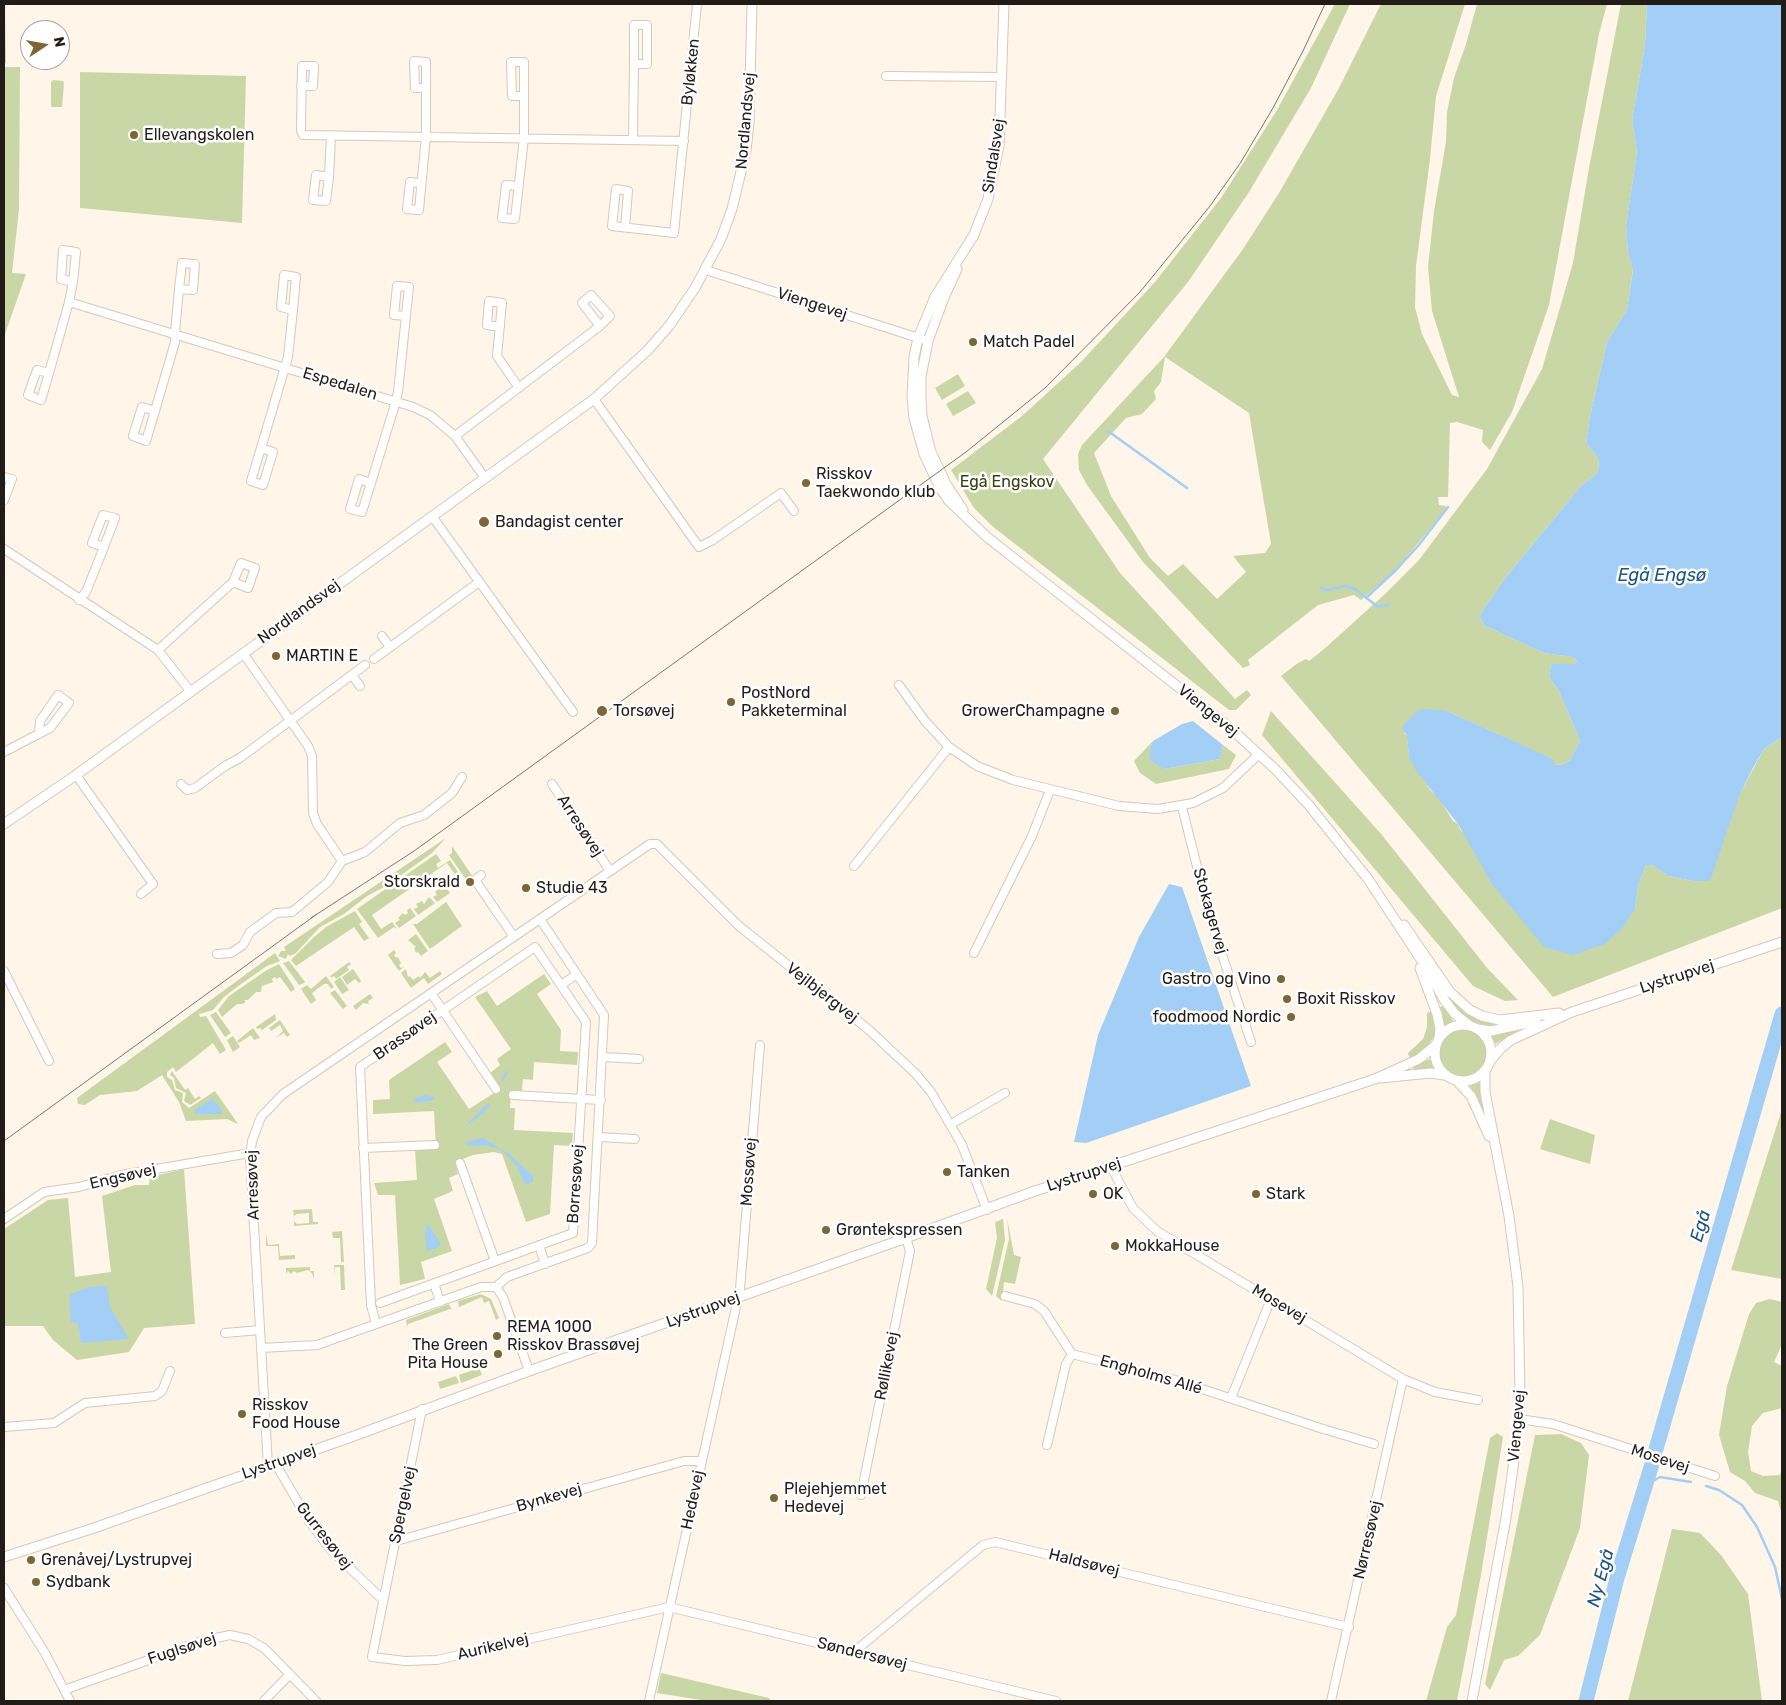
<!DOCTYPE html>
<meta charset="utf-8">
<style>
body{margin:0}
#map{position:relative;width:1786px;height:1705px;overflow:hidden;background:#fff5e8;font-family:Rubik,sans-serif}
canvas{display:block}
.frame{position:absolute;inset:0;border:5px solid #211c17;pointer-events:none}
.north{position:absolute;left:20px;top:20px;width:50px;height:50px;box-sizing:border-box;background:#fff;border:1px solid #a6a4a2;border-radius:50%;rotate:78deg;font-size:14px;font-weight:700;line-height:20px;text-align:center;color:#211c17}
.north::after{content:'';display:block;margin:auto;width:18px;height:22px;background:#7d6536;clip-path:polygon(50% 0,100% 100%,50% 72%,0 100%)}
</style>
<div id="map">
<canvas width="1786" height="1705"></canvas>
<div class="frame"></div>
<div class="north">N</div>
</div>
<script>
const ctx = document.querySelector('canvas').getContext('2d');
ctx.lineJoin = 'round';
function fillPath(path, color) { ctx.fillStyle = color; ctx.fill(path, 'evenodd'); }
const shape = rows => new Path2D(rows.map(r => 'M' + r).join(''));
function stroke(path, color, width, dash) { ctx.strokeStyle = color; ctx.lineWidth = width; ctx.lineCap = dash ? 'butt' : 'round'; ctx.setLineDash(dash || []); ctx.stroke(path); }
function drawText(font, color, halo, rows, align = 'center') {
  ctx.font = font + ' Rubik,sans-serif'; ctx.lineWidth = 5; ctx.setLineDash([]); ctx.textBaseline = 'middle'; ctx.strokeStyle = halo; ctx.fillStyle = color; for (const [text, x, y, turn = 0] of rows) {
    ctx.save(); ctx.translate(x, y); ctx.rotate((+turn || 0) * Math.PI / 180); ctx.textAlign = isNaN(turn) ? turn : align; if (halo) ctx.strokeText(text, 0, 0); ctx.fillText(text, 0, 0); ctx.restore();
  }
}
fillPath(shape([
 [4,4,5,4,6,63,4,63],
 [1335,4,1350,4,1311,88,1249,192,1188,282,1043,459,1120,573,1235,699,1247,690,1251,695,1236,710,1229,710,992,526,974,508,951,470,1022,416,1081,362,1155,282,1221,198,1277,110],
 [1381,4,1465,4,1436,96,1430,159,1416,266,1415,307,1422,334,1452,395,1459,397,1432,311,1428,267,1434,211,1446,142,1447,112,1454,78,1466,44,1477,4,1607,4,1599,34,1549,305,1512,412,1490,450,1482,442,1483,430,1457,422,1450,423,1448,497,1438,497,1439,505,1446,506,1445,510,1396,570,1361,600,1354,595,1318,605,1248,660,1250,665,1243,668,1143,562,1087,485,1079,470,1078,454,1082,445,1164,357,1243,249,1279,193,1339,88],
 [1165,357,1249,413,1271,544,1265,553,1233,556,1246,572,1217,599,1183,564,1168,576,1150,558,1111,496,1094,453,1126,418,1142,414,1156,399,1154,391,1161,382],
 [1621,4,1647,4,1645,45,1632,120,1637,152,1626,226,1628,252,1633,269,1627,310,1607,342,1590,416,1586,443,1598,458,1599,468,1596,474,1580,487,1506,577,1479,616,1485,626,1544,653,1572,657,1577,661,1575,664,1551,664,1549,677,1559,691,1580,741,1570,760,1564,764,1555,765,1515,742,1447,711,1404,733,1407,736,1409,757,1431,791,1438,797,1453,821,1458,824,1461,831,1635,909,1638,886,1646,865,1652,865,1668,876,1693,881,1764,749,1782,737,1782,908,1553,997,1281,676,1298,663,1306,659,1309,661,1323,650,1385,594,1419,560,1487,469,1542,369,1573,263,1589,168],
 [4,67,20,67,19,209,12,273,26,274,4,337],
 [80,72,246,76,242,223,80,208],
 [53,80,63,81,64,83,62,107,52,107,51,105,51,82],
 [958,374,965,386,942,400,935,388],
 [968,391,976,403,953,416,946,404],
 [1271,711,1382,835,1488,969,1518,1000,1505,1001,1473,986,1262,735],
 [1153,741,1149,752,1164,769,1220,759,1223,745,1236,755,1229,769,1156,784,1140,773,1134,761],
 [446,838,432,853,386,886,367,896,344,914,320,927,296,953,290,956,288,954,286,959,278,956,281,951,286,951,284,947],
 [452,846,473,877,467,881,449,855,452,853],
 [436,854,441,861,436,864,438,868,450,860,460,875,456,877,460,883,452,888,453,884,448,882,456,876,447,863,372,915,381,929,392,922,397,929,394,927,378,938,357,909],
 [446,887,450,893,437,902,433,897,437,895,435,892,440,888,442,890],
 [429,897,435,903,418,915,414,909,418,907,416,904,422,901,424,904],
 [446,902,462,926,430,949,413,924,417,924],
 [410,908,416,916,399,928,395,923,400,920,398,918,403,913,405,915,408,913,407,910],
 [355,911,362,922,359,924,369,938,364,941,354,927,296,966,291,960,313,938,326,927],
 [416,934,428,951,421,956,418,952,416,953,414,948,416,947,408,940],
 [394,950,396,953,394,955,396,958,398,957,401,963,399,965,401,968,404,967,399,971,388,955],
 [275,953,280,961,267,966,241,984,224,997,213,1010,199,1014,200,1017,206,1016,226,1050,220,1054,213,1043,176,1072,173,1067,167,1072,167,1077,172,1080,175,1090,183,1093,182,1102,189,1108,215,1091,238,1124,227,1119,186,1121,179,1102,162,1075,137,1091,100,1095,85,1105,78,1104,77,1098],
 [289,961,305,982,302,984,299,985,283,963],
 [349,962,351,964,347,967,349,970,336,979,334,976,331,978,330,976],
 [279,964,295,989,291,992,280,977,276,979,275,977,272,979,273,982,262,986,261,992,256,992,248,1000,244,1000,246,1002,242,1004,237,1004,222,1017,218,1010,229,996,267,970],
 [353,969,361,981,359,983,355,979,347,985,342,977],
 [406,969,408,977,410,976,413,980,419,976,420,978,425,972,430,978,440,971,442,974,428,984,424,978,411,988,401,973],
 [544,974,551,984,537,994,561,1030,560,1051,578,1052,577,1065,534,1062,533,1080,523,1079,522,1091,511,1090,510,1108,515,1108,514,1130,573,1133,572,1146,554,1145,550,1214,526,1222,502,1154,494,1152,473,1155,455,1162,458,1174,449,1178,453,1191,434,1199,452,1251,421,1262,425,1279,400,1285,395,1195,378,1195,374,1183,417,1180,415,1150,436,1149,434,1111,373,1114,373,1100,390,1099,389,1080,445,1042,452,1052,437,1062,469,1109,494,1093,500,1088,490,1073,500,1065,497,1059,511,1049,475,997,487,991,497,1006],
 [326,976,334,987,331,989,328,984,324,984,312,993,316,1000,311,1004,301,989,307,985,311,989],
 [340,977,349,990,342,994,334,982],
 [335,990,347,1006,343,1009,330,993],
 [370,994,373,998,368,1001,369,1004,363,1003,356,1010,353,1006],
 [1452,999,1510,1025,1488,1027,1472,1021,1459,1013,1449,1002],
 [1444,1005,1453,1021,1444,1026,1439,1008],
 [1433,1011,1436,1025,1435,1036,1423,1051,1410,1060,1408,1053,1423,1039,1427,1027,1427,1013],
 [216,1012,231,1033,225,1037,210,1015],
 [275,1014,276,1020,262,1030,260,1028,257,1029,256,1027],
 [280,1020,290,1035,287,1037,284,1033,276,1038,283,1031,280,1025,271,1031,269,1028],
 [253,1028,260,1038,254,1040,251,1035,239,1043,237,1041],
 '1439 1053a24 24 0 1 1 48 0a24 24 0 1 1-48 0Z',
 [1517,1030,1517,1032,1495,1044,1491,1035],
 [233,1036,240,1047,233,1052,227,1040],
 [1430,1059,1434,1069,1414,1071,1413,1066],
 [172,1071,185,1090,188,1088,195,1099,199,1096,201,1098,190,1105,184,1101,186,1093,176,1088,174,1078,170,1075],
 [1480,1082,1484,1107,1482,1109,1470,1086],
 [1782,1109,1782,1279,1731,1270],
 [1550,1119,1595,1135,1590,1164,1540,1149],
 [184,1169,195,1324,144,1328,129,1352,77,1360,53,1340,43,1326,4,1326,4,1229,48,1200,68,1198,75,1277,111,1272,102,1196,135,1185,149,1185,150,1177],
 [312,1209,313,1222,318,1222,318,1224,294,1226,294,1221,297,1224,309,1223,309,1213,296,1214,294,1217,293,1210],
 [1007,1218,1014,1255,1021,1257,1015,1284,1004,1282,1002,1301,996,1296,1009,1239],
 [1003,1219,1005,1240,992,1296,986,1289,997,1238,995,1222],
 [342,1231,344,1262,341,1262,340,1238,333,1238,332,1232],
 [266,1234,268,1245,279,1244,280,1256,295,1255,295,1259,279,1260,278,1246,266,1246],
 [334,1265,344,1265,345,1290,341,1290,340,1267,335,1267,335,1275],
 [310,1267,310,1271,314,1271,314,1279,312,1273,308,1270,297,1273,294,1271,291,1274,288,1271,286,1274,286,1268],
 [481,1294,491,1299,499,1318,496,1320,489,1301,484,1303,482,1297,459,1307,458,1301],
 [1770,1299,1782,1302,1782,1344,1774,1362,1782,1366,1782,1408,1763,1413,1752,1426,1748,1452,1751,1471,1763,1476,1780,1475,1782,1468,1782,1515,1778,1501,1755,1493,1745,1481,1730,1472,1719,1435,1727,1386,1749,1314,1756,1303],
 [449,1304,452,1310,450,1309,408,1324,407,1327,406,1320],
 [479,1368,482,1375,461,1383,459,1375],
 [456,1376,459,1383,440,1389,438,1382],
 [1497,1433,1503,1437,1481,1575,1457,1701,1426,1701,1447,1627,1456,1615,1490,1438],
 [1561,1434,1581,1443,1589,1455,1580,1528,1540,1635,1518,1656,1504,1660,1490,1690,1485,1684,1535,1435],
 [1672,1529,1700,1533,1721,1555,1748,1594,1762,1701,1628,1701],
 [661,1673,769,1698,771,1701,707,1701,657,1693]
]), '#c9d7a6');
fillPath(shape([
 [1647,4,1782,4,1782,737,1764,749,1753,768,1739,796,1710,881,1693,881,1668,876,1652,865,1646,865,1638,886,1635,909,1623,927,1605,944,1573,955,1544,947,1492,884,1458,824,1417,772,1409,758,1407,737,1402,727,1415,713,1423,709,1447,711,1551,758,1555,765,1564,764,1570,760,1580,741,1559,691,1549,677,1551,664,1575,664,1577,661,1572,657,1544,653,1485,626,1479,616,1506,577,1580,487,1596,474,1599,468,1598,458,1586,443,1590,416,1607,342,1627,310,1633,270,1628,252,1626,226,1637,152,1632,120,1645,45],
 [1193,721,1223,745,1220,759,1164,769,1150,760,1149,752,1153,741,1182,724],
 [1169,884,1182,887,1251,1086,1086,1143,1074,1142,1098,1035,1139,937],
 [426,1095,433,1097,434,1100,415,1103,415,1099],
 [212,1099,222,1110,222,1114,195,1114,195,1110],
 [488,1103,490,1105,485,1112,463,1128],
 [483,1138,509,1154,533,1176,533,1182,526,1185,516,1165,500,1149,484,1145,467,1146,468,1141],
 [427,1223,441,1244,437,1248,427,1251,425,1237],
 [107,1286,110,1307,129,1339,81,1343,78,1324,71,1322,69,1295,89,1287]
]), '#a3cef5');
stroke(shape([
 [1108,431,1187,488],
 [1321,588,1327,590,1346,586,1355,589,1378,607,1389,604],
 [1366,598,1396,570,1418,546,1448,507],
 [502,1080,507,1072],
 [1646,1485,1660,1477,1691,1482],
 [1706,1486,1719,1490,1742,1505,1757,1527,1775,1567,1782,1599]
]), '#a3cef5', 2.5);
stroke(shape([
 [1656,1449,1782,1014],
 [1586,1701,1617,1578,1652,1464]
]), '#a3cef5', 15);
const minor = shape([
 [886,76,1002,77],
 [301,86,313,86,314,66,302,66,301,131,303,135,684,141],
 [633,139,634,64,647,64,647,25,634,25,634,64],
 [329,177,316,175,313,200,326,201,329,177,331,135],
 [421,183,410,182,407,209,419,210,426,136,426,62,414,61,415,88,426,88],
 [518,186,506,185,502,218,515,219,524,138,524,62,511,62,512,96,524,96],
 [625,227,628,191,616,189,612,226,674,233,697,4],
 [706,270,928,341],
 [69,302,413,407,430,415,455,436,485,478],
 [500,327,487,325,489,301,502,303,497,356,519,388],
 [49,373,37,370,28,395,41,400,49,373,69,302,73,282,76,252,63,250,61,279,73,282],
 [594,399,699,547,713,540,781,493,794,511],
 [155,411,142,407,133,436,146,441,155,411,175,342,175,333,179,289,182,263,195,264,193,290,179,289],
 [455,436,600,326,610,316,591,295,582,303,600,326],
 [261,448,251,481,263,485,273,452,261,448,288,357,293,310,296,277,284,275,281,307,293,310],
 [4,477,12,479,4,500],
 [371,483,359,479,350,509,362,512,371,483,396,401,398,392,409,287,397,286,394,315,406,316],
 [432,516,573,712],
 [4,549,158,650,190,691],
 [79,600,86,592,104,547,115,518,103,515,92,543,104,547],
 [382,636,390,647],
 [158,650,233,582,241,563,255,568,248,588,233,582],
 [243,653,308,746,312,756,313,813,317,824,342,861,365,852,400,823,424,815,452,793,462,777],
 [374,659,479,582],
 [352,675,360,686],
 [899,685,925,721,949,747,977,766,1013,780,1119,806,1158,809,1193,803,1223,788,1259,754],
 [4,752,50,728,69,703,58,695,40,721,39,734],
 [76,775,153,884,141,894],
 [181,784,187,790,195,788,225,766,240,758,365,665],
 [552,784,610,871],
 [1182,807,1210,918,1251,1042],
 [854,866,949,747],
 [481,875,475,880,514,937],
 [974,953,1032,836,1050,790],
 [217,954,231,953,243,945,250,932,276,913,292,912,328,882,342,861],
 [4,971,49,1061],
 [561,985,577,974],
 [431,993,496,1089],
 [603,1057,639,1059],
 [513,1095,601,1100],
 [951,1124,1005,1093],
 [599,1137,635,1139],
 [363,1148,435,1145],
 [460,1163,495,1261],
 [1111,1167,1133,1208,1157,1231,1403,1379,1435,1392,1478,1400],
 [4,1219,44,1192,79,1187,121,1175,250,1153],
 [539,1245,545,1264],
 [434,1283,440,1302],
 [496,1287,507,1277,588,1248,592,1243,604,1015,540,919],
 [496,1287,503,1297,529,1371],
 [1005,1296,1035,1304,1044,1311,1072,1354,1066,1364,1047,1445],
 [376,1324,371,1305,360,1067,535,947,586,1022,573,1233,380,1303],
 [225,1333,260,1330],
 [261,1348,317,1345,481,1287,496,1287],
 [1072,1354,1175,1380,1320,1428,1374,1444],
 [1231,1398,1271,1299],
 [422,1409,372,1657,405,1661,437,1660,669,1607,1056,1701],
 [1519,1419,1553,1424,1715,1476],
 [4,1427,54,1423,85,1403,155,1396,162,1391,170,1371],
 [275,1463,309,1521,331,1550,383,1600],
 [268,1466,250,1157,252,1141,261,1117,283,1094,650,844,657,844,739,926,868,1029,916,1074,931,1092,962,1145,987,1210],
 [861,1495,910,1251,906,1238],
 [396,1541,684,1461,701,1461],
 [4,1588,45,1653,70,1701],
 [854,1652,983,1545,995,1542,1349,1627],
 [64,1690,202,1641,230,1635,248,1639,264,1648,316,1701],
 [264,1701,290,1674],
 [649,1701,740,1289,760,1045],
 [1331,1701,1403,1379]
]);
const tertiary = shape([
 [975,233,935,297,918,338,914,357,912,397,914,418,924,454,940,488,949,501,987,537,1228,726,1275,769,1308,804,1368,879,1424,964,1445,1001,1455,1014,1470,1026],
 [973,237,988,199,999,146,1004,4],
 [957,269,943,300,928,341,921,377,921,397,922,416,931,452,946,484,963,510],
 [4,824,76,775,594,399,647,351,669,326,695,288,721,239,732,209,746,151,749,122,752,4],
 [1404,925,1450,992,1470,1010,1482,1016,1500,1020,1559,1013],
 [1420,968,1437,1014,1440,1028,1439,1038],
 '1435 1053a28 28 0 1 1 56 0a28 28 0 1 1-56 0Z',
 [1478,1029,1491,1031,1536,1021],
 [1490,1061,1500,1049,1511,1040,1572,1012,1782,942],
 [1381,1078,1430,1073,1444,1075],
 [1457,1081,1471,1096,1489,1136],
 [4,1557,94,1528,354,1436,529,1371,906,1238,1035,1191,1375,1079,1419,1059,1436,1045],
 [1472,1701,1506,1518,1516,1446,1520,1395,1518,1287,1509,1216,1485,1092,1485,1071]
]);
stroke(minor, '#d5c9b9', 10);
stroke(tertiary, '#d5c9b9', 11);
stroke(minor, '#fff', 8);
stroke(tertiary, '#fff', 9);
stroke(shape([
 [311,918,414,851,966,452,1045,388,1140,292,1210,206,1241,162,1273,108,1303,51,1325,4],
 [4,1141,317,914]
]), '#7e776f', 1);
for (const [x, y, r, color] of [
 [134,135,5,"#7d6536"],
 [973,342,5,"#7d6536"],
 [806,483,5,"#7d6536"],
 [484,522,6,"#7d6536"],
 [276,656,5,"#7d6536"],
 [731,702,5,"#7d6536"],
 [602,711,6,"#7d6536"],
 [1115,711,5,"#7d6536"],
 [470,882,5,"#7d6536"],
 [526,888,5,"#7d6536"],
 [1281,979,5,"#7d6536"],
 [1287,999,5,"#7d6536"],
 [1291,1017,5,"#7d6536"],
 [947,1172,5,"#7d6536"],
 [1093,1194,5,"#7d6536"],
 [1256,1194,5,"#7d6536"],
 [826,1230,5,"#7d6536"],
 [1115,1246,5,"#7d6536"],
 [497,1336,5,"#7d6536"],
 [498,1354,5,"#7d6536"],
 [242,1414,5,"#7d6536"],
 [774,1498,5,"#7d6536"],
 [31,1560,5,"#7d6536"],
 [36,1582,5,"#7d6536"]
]) { const dot = new Path2D(); dot.arc(x, y, r, 0, 2 * Math.PI); ctx.fillStyle = color; ctx.fill(dot); stroke(dot, '#fff', 2); }
drawText('16px', '#211c17', '#fff', [
 ["Byløkken",691,72,-84],
 ["Nordlandsvej",746,121,-85],
 ["Sindalsvej",994,156,-81],
 ["Viengevej",812,304,18],
 ["Espedalen",340,384,17],
 ["Nordlandsvej",299,612,-36],
 ["Viengevej",1208,711,39],
 ["Arresøvej",580,826,57],
 ["Stokagervej",1210,911,74],
 ["Lystrupvej",1677,977,-18],
 ["Vejlbjergvej",822,993,38],
 ["Brassøvej",405,1036,-35],
 ["Mossøvej",749,1172,-86],
 ["Lystrupvej",1084,1175,-18],
 ["Engsøvej",123,1177,-13],
 ["Borresøvej",576,1184,-86],
 ["Arresøvej",253,1185,-92],
 ["Mosevej",1279,1304,31],
 ["Lystrupvej",703,1310,-20],
 ["Røllikevej",887,1366,-79],
 ["Engholms Allé",1151,1375,16],
 ["Viengevej",1517,1426,-85],
 ["Mosevej",1660,1459,18],
 ["Lystrupvej",279,1462,-19],
 ["Bynkevej",549,1498,-16],
 ["Hedevej",693,1500,-78],
 ["Spergelvej",403,1505,-78],
 ["Gurresøvej",324,1536,52],
 ["Nørresøvej",1368,1540,-77],
 ["Haldsøvej",1084,1563,14],
 ["Aurikelvej",493,1647,-13],
 ["Fuglsøvej",182,1649,-18],
 ["Søndersøvej",862,1654,14]
]);
drawText('16px', '#211c17', '#fff', [
 ["Ellevangskolen",144,135],
 ["Match Padel",983,342],
 ["Risskov",816,474],
 ["Taekwondo klub",816,492],
 ["Bandagist center",495,522],
 ["MARTIN E",286,656],
 ["PostNord",741,693],
 ["Pakketerminal",741,711],
 ["Torsøvej",613,711],
 ["GrowerChampagne",1105,711,"right"],
 ["Storskrald",460,882,"right"],
 ["Studie 43",536,888],
 ["Gastro og Vino",1271,979,"right"],
 ["Boxit Risskov",1297,999],
 ["foodmood Nordic",1281,1017,"right"],
 ["Tanken",957,1172],
 ["OK",1103,1194],
 ["Stark",1266,1194],
 ["Grøntekspressen",836,1230],
 ["MokkaHouse",1125,1246],
 ["REMA 1000",507,1327],
 ["Risskov Brassøvej",507,1345],
 ["The Green",488,1345,"right"],
 ["Pita House",488,1363,"right"],
 ["Risskov",252,1405],
 ["Food House",252,1423],
 ["Plejehjemmet",784,1489],
 ["Hedevej",784,1507],
 ["Grenåvej/Lystrupvej",41,1560],
 ["Sydbank",46,1582]
], 'left');
drawText('16px', '#364111', '#fff', [
 ["Egå Engskov",1007,482]
]);
drawText('italic 18px', '#1c5583', '#fff', [
 ["Egå Engsø",1662,576],
 ["Egå",1701,1226,-74],
 ["Ny Egå",1601,1578,-75]
]);
</script>
